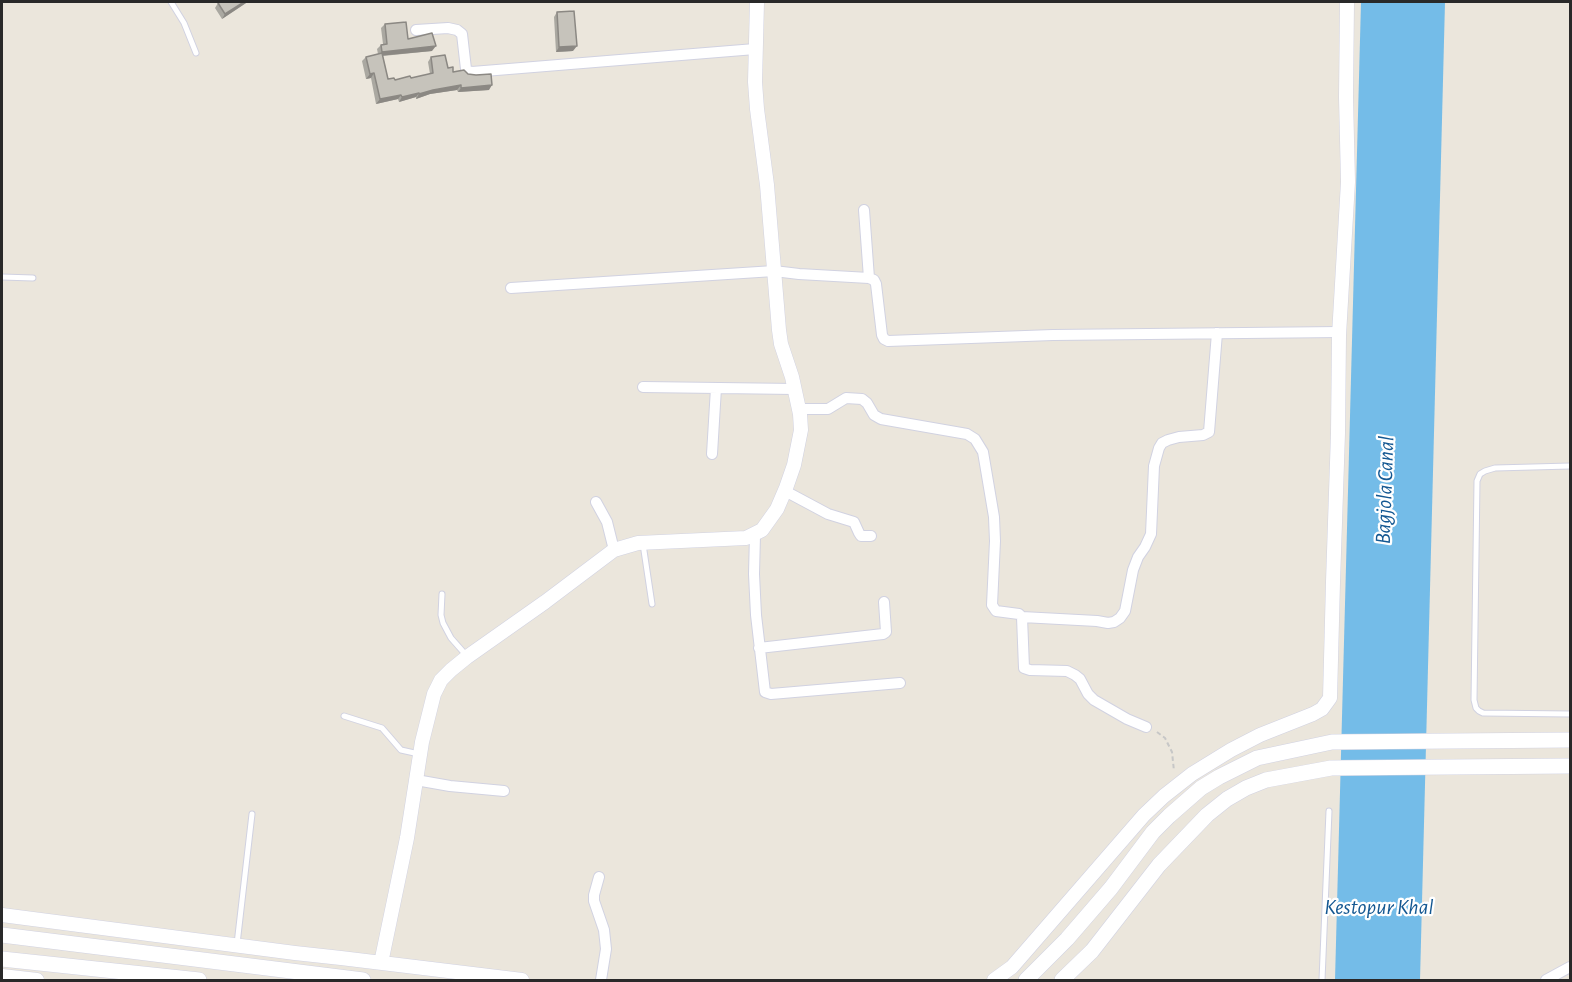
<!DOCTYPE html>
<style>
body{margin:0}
#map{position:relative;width:1572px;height:982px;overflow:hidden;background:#ebe6dc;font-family:"Alegreya Sans",sans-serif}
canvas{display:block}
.frame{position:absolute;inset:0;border:3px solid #292929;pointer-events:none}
</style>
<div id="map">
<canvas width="1572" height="982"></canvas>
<div class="frame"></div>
</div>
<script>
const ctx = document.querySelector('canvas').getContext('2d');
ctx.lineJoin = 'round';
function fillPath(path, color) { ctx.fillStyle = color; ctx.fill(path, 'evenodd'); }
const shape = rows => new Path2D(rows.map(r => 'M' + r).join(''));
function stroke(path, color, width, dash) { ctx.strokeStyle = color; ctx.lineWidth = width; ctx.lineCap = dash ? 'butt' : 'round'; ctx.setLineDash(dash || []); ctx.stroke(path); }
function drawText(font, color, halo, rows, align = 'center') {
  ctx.font = font + ' "Alegreya Sans",sans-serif'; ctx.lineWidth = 4.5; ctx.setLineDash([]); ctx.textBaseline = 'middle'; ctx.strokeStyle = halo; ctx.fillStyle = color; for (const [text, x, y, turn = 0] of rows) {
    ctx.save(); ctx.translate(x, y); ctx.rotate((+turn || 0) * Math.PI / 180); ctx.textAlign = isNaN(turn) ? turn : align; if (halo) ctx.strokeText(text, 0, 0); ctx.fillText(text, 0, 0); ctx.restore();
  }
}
fillPath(shape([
 [1361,2,1445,2,1420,980,1335,980]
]), '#74bce8');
const service = shape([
 [171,2,184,23,196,53],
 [2,277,33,278],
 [1570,466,1495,468,1485,471,1480,474,1477,481,1474,700,1476,708,1479,711,1483,713,1570,714],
 [643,544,652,604],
 [442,594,441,615,443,623,451,638,466,655],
 [344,716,382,728,401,750,419,754],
 [237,944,252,814],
 [1322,980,1329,811]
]);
const minor = shape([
 [416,30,448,28,457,30,462,34,466,69,467,71,472,72,755,49],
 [864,210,869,278],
 [511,288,774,271,799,274,869,278,874,280,876,284,882,335,884,339,888,341,1053,335,1340,332],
 [643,387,795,389],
 [800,409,828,409,846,398,862,399,867,403,874,415,881,419,967,434,975,439,983,452,994,517,995,541,992,605,996,611,1019,614,1022,617,1024,668,1030,670,1067,671,1075,675,1080,679,1088,694,1094,700,1127,719,1146,727],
 [712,454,716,388],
 [785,491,828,514,854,522,859,533,861,536,871,536],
 [596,502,607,522,614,550],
 [755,535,754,574,756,615,765,692,771,694,900,683],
 [1022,617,1097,621,1108,623,1114,622,1120,618,1125,611,1133,570,1138,557,1145,547,1151,534,1154,466,1159,448,1162,443,1168,440,1179,437,1203,435,1209,432,1217,333],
 [759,648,883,634,886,632,884,602],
 [416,780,450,786,504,791],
 [599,877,594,895,594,901,604,930,606,949,601,980],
 [1546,980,1570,967]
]);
const tertiary = shape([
 [2,915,295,953,341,958,522,980],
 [381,963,407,838,422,742,434,694,441,680,451,670,467,657,545,602,614,550,638,543,746,538,762,530,777,509,786,488,794,465,801,430,800,414,792,377,781,344,779,330,767,185,757,109,755,82,757,2],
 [2,976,37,980],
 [994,980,1012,967,1144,815,1164,796,1192,774,1231,750,1260,735,1313,714,1322,709,1330,698,1333,582,1338,433,1339,335,1348,182,1346,97,1347,2]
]);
const secondary = shape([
 [2,935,363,980],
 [2,959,199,980],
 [1026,980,1067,939,1111,888,1153,832,1169,816,1201,788,1219,777,1257,758,1332,742,1570,740],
 [1062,980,1092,951,1159,865,1207,815,1227,799,1246,788,1266,780,1331,768,1570,766]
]);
stroke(service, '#d1d2e1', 7);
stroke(minor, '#d1d2e1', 12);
stroke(tertiary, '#d1d2e1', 15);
stroke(secondary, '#d1d2e1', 16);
stroke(shape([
 [1157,732,1165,738,1172,752,1174,771]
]), '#c7c7c7', 2, [4.5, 3]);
stroke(service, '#fff', 5);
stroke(minor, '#fff', 10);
stroke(tertiary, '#fff', 14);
stroke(secondary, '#fff', 15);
fillPath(shape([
 [218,3,246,3,222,19,215,8],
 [557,12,573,51,556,52,554,17],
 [385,24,408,39,432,51,383,56,388,79,395,80,411,78,430,74,428,62,431,57,453,72,489,90,458,92,457,90,430,94,416,99,416,97,399,102,398,99,376,104,371,78,366,79,362,61,366,57,378,54,377,49,381,45,383,44,381,28]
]), '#aaa8a1');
fillPath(shape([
 [244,2,247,2,246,3,222,19,225,14],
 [436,46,432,51,378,56,382,52],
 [577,46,573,51,556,52,559,47],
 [374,73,371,78,366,79,370,74],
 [461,85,457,90,430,94,416,99,419,94,433,90],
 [492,85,489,90,458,92,461,88],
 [419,93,416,97,399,102,402,97],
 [401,95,398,99,376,104,380,99]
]), '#8b8883');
const building = shape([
 [220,2,244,2,225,14,218,3,220,2],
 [574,11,577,46,559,47,557,12,574,11],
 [406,22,408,39,432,33,436,46,382,52,381,45,387,44,385,24,406,22],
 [382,53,388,79,394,78,395,80,410,76,411,78,433,73,431,57,445,55,448,68,453,67,453,72,464,70,468,74,476,75,491,74,492,85,461,88,461,85,433,90,419,94,419,93,402,97,401,95,380,99,374,73,370,74,366,57,382,53]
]);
fillPath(building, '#c6c3bb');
stroke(building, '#8b8883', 1.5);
drawText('italic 22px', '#145892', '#fff', [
 ["Bagjola Canal",1385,490,-88],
 ["Kestopur Khal",1379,907]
]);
</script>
